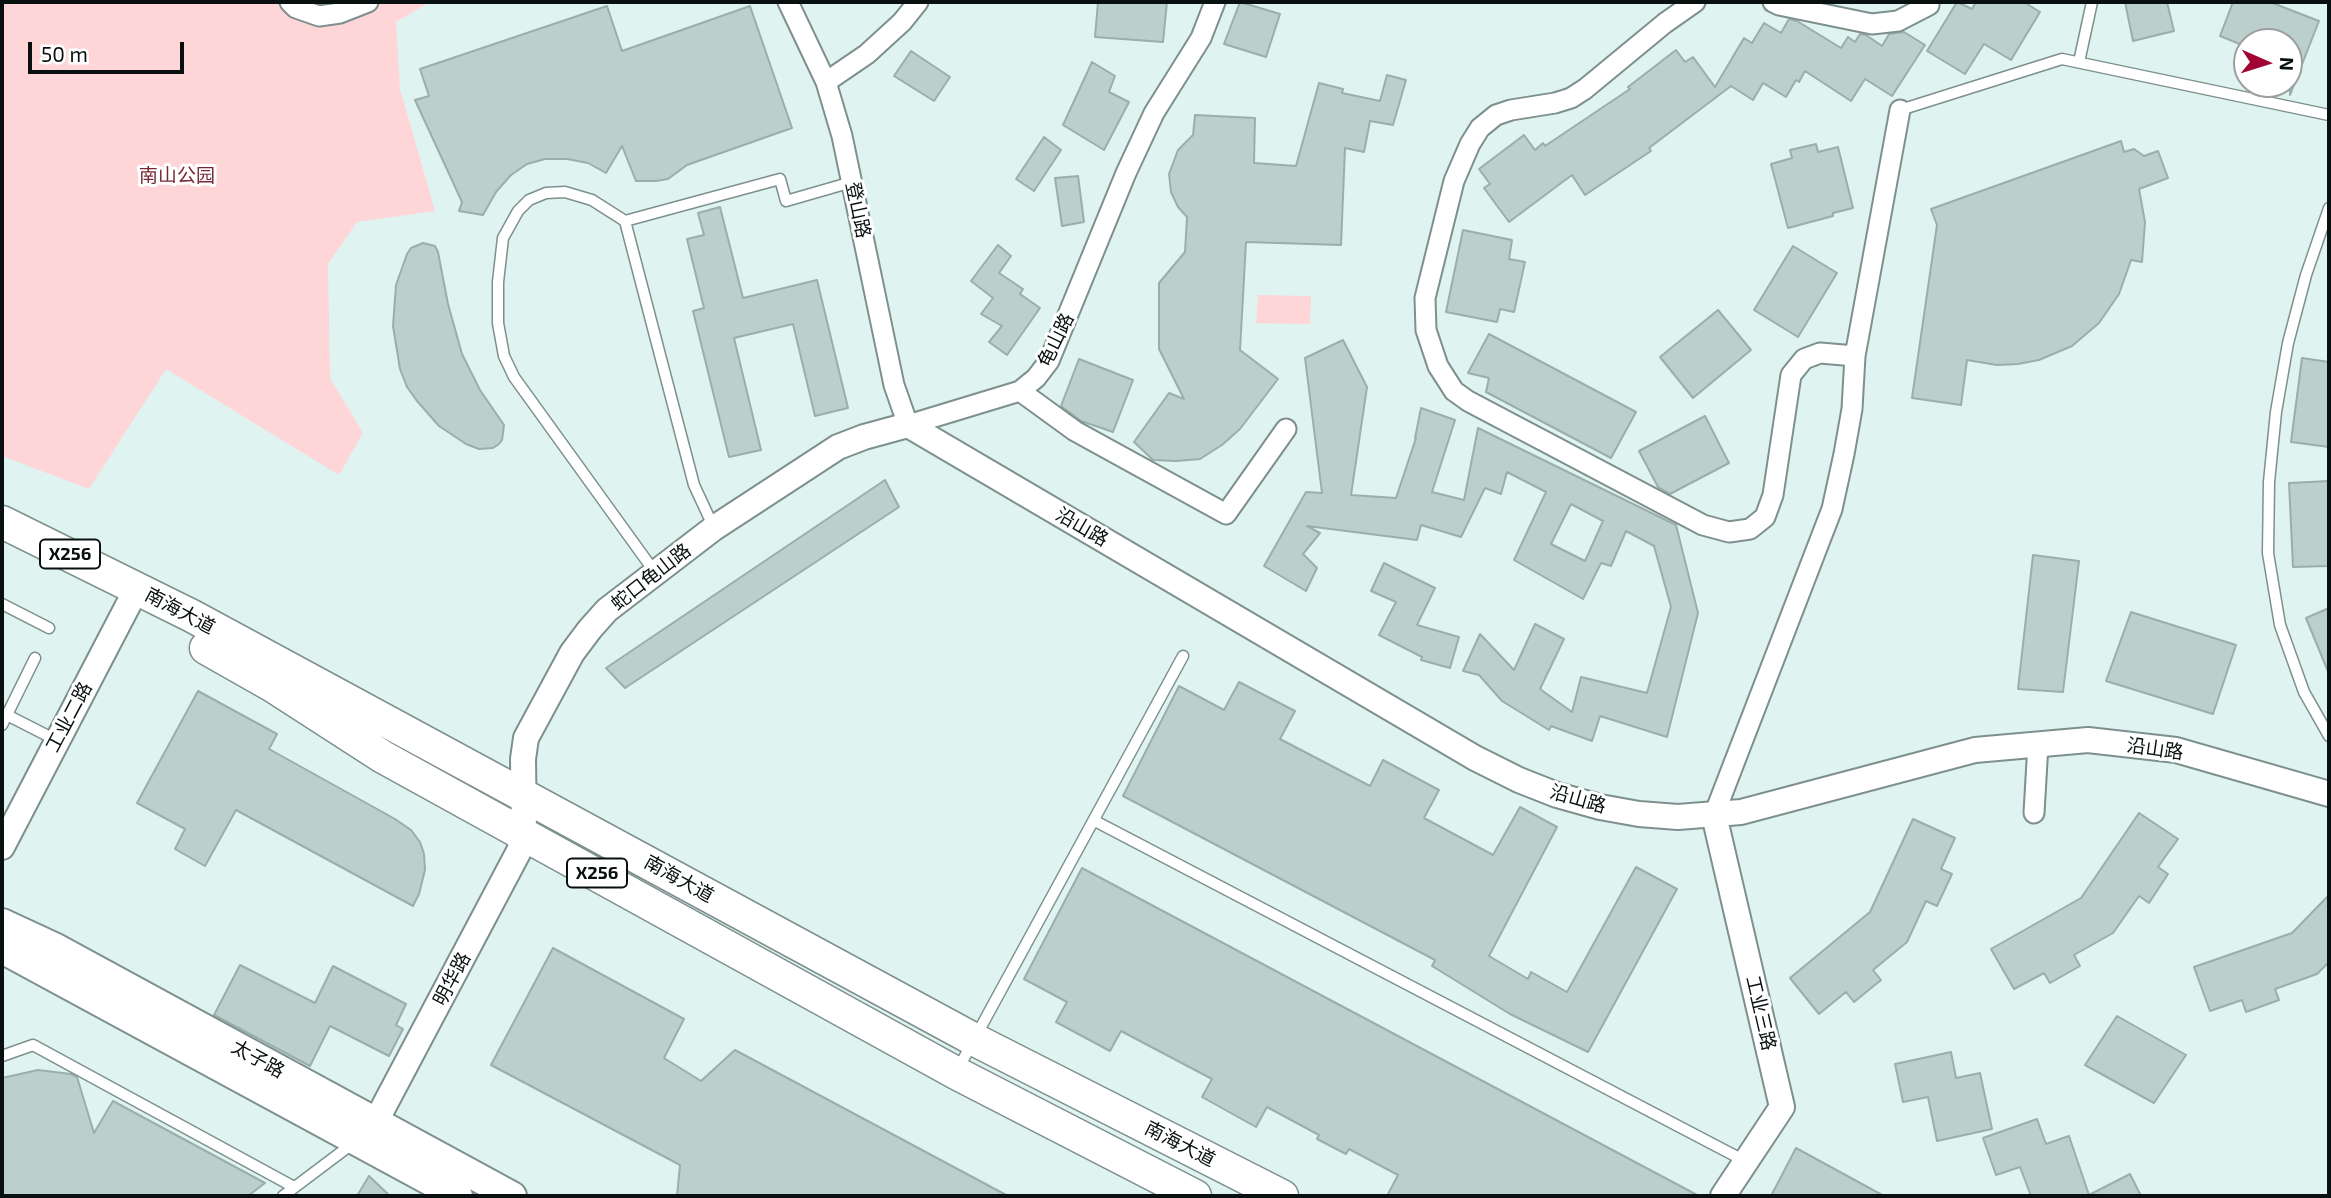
<!DOCTYPE html>
<meta charset="utf-8">
<style>
body{margin:0}
#map{position:relative;width:2331px;height:1198px;overflow:hidden;background:#dff3f1;font-family:"Exo 2",sans-serif}
canvas{display:block}
.frame{position:absolute;inset:0;border:4px solid #091010;pointer-events:none}
.north{position:absolute;left:2233px;top:28px;width:70px;height:70px;box-sizing:border-box;background:#fff;border:2px solid #9d9f9f;border-radius:50%;rotate:93deg;font-size:19px;font-weight:700;line-height:28px;text-align:center;color:#091010}
.north::after{content:'';display:block;margin:auto;width:24px;height:32px;background:#a30436;clip-path:polygon(50% 0,100% 100%,50% 72%,0 100%)}
.scale{position:absolute;left:28px;top:42px;width:156px;height:32px;box-sizing:border-box;border:4px solid #091010;border-top:0;padding-left:9px;font-size:21px;line-height:24px;white-space:nowrap;color:#091010;-webkit-text-stroke:5px #fff;paint-order:stroke}
</style>
<div id="map">
<canvas width="2331" height="1198"></canvas>
<div class="frame"></div>
<div class="north">N</div>
<div class="scale">50 m</div>
</div>
<script>
const ctx = document.querySelector('canvas').getContext('2d');
ctx.lineJoin = 'round';
function fillPath(path, color) { ctx.fillStyle = color; ctx.fill(path, 'evenodd'); }
const shape = rows => new Path2D(rows.map(r => 'M' + r).join(''));
function stroke(path, color, width, dash) { ctx.strokeStyle = color; ctx.lineWidth = width; ctx.lineCap = dash ? 'butt' : 'round'; ctx.setLineDash(dash || []); ctx.stroke(path); }
function drawText(font, color, halo, rows, align = 'center') {
  ctx.font = font + ' "Exo 2","Noto Sans SC",sans-serif'; ctx.lineWidth = 6; ctx.setLineDash([]); ctx.textBaseline = 'middle'; ctx.strokeStyle = halo; ctx.fillStyle = color; for (const [text, x, y, turn = 0] of rows) {
    ctx.save(); ctx.translate(x, y); ctx.rotate((+turn || 0) * Math.PI / 180); ctx.textAlign = isNaN(turn) ? turn : align; if (halo) ctx.strokeText(text, 0, 0); ctx.fillText(text, 0, 0); ctx.restore();
  }
}
fillPath(shape([
 [2,2,430,2,396,22,400,89,435,211,357,222,328,264,330,378,363,433,339,475,166,369,89,489,2,456],
 [1258,295,1311,296,1310,324,1256,323]
]), '#fed6d8');
const building = shape([
 [1098,2,1167,2,1163,42,1095,37,1098,2],
 [1240,2,1280,14,1266,57,1224,44,1240,2],
 [1957,2,1972,9,1976,2,2024,2,2040,12,2011,60,1984,44,1965,74,1927,51,1957,2],
 [2125,2,2167,2,2174,31,2133,41,2125,2],
 [2233,2,2270,2,2319,21,2290,95,2289,42,2247,42,2247,47,2220,36,2233,2],
 [607,6,622,51,750,6,792,128,687,165,668,179,656,181,636,181,622,146,606,173,588,163,567,159,545,159,527,164,511,175,496,192,483,215,459,211,462,202,415,100,429,96,420,69,607,6],
 [1789,19,1797,21,1841,48,1848,37,1855,42,1860,34,1866,35,1882,46,1889,34,1904,32,1925,45,1892,96,1865,79,1851,101,1805,71,1799,82,1796,80,1786,97,1763,83,1753,100,1731,86,1649,148,1651,151,1585,195,1572,175,1509,222,1484,188,1490,184,1479,169,1524,135,1535,150,1543,143,1545,146,1630,89,1628,87,1676,50,1685,62,1693,57,1715,87,1744,38,1752,43,1764,23,1781,33,1789,19],
 [911,51,950,77,934,101,894,76,911,51],
 [1092,62,1115,76,1109,92,1129,102,1104,150,1063,125,1092,62],
 [1387,75,1406,80,1393,125,1370,121,1364,152,1345,148,1341,245,1246,242,1240,350,1278,379,1240,429,1222,445,1200,459,1176,461,1153,460,1134,442,1169,393,1184,399,1159,349,1159,283,1185,252,1187,217,1178,207,1171,192,1169,174,1178,150,1193,135,1195,115,1255,118,1254,163,1296,166,1319,83,1343,89,1342,93,1380,101,1387,75],
 [1044,137,1061,150,1034,191,1016,179,1044,137],
 [2121,141,2124,152,2134,149,2144,156,2158,151,2168,178,2139,189,2145,222,2142,262,2131,260,2119,294,2099,323,2072,346,2039,360,2018,364,1997,365,1967,360,1961,405,1912,398,1937,225,1931,209,2121,141],
 [1816,144,1818,152,1838,147,1853,208,1833,213,1833,216,1788,228,1771,164,1792,158,1790,150,1816,144],
 [1078,176,1084,222,1062,226,1055,178,1078,176],
 [720,207,743,298,817,280,848,408,815,416,793,324,734,338,761,450,729,457,693,311,704,308,687,239,704,235,698,213,720,207],
 [1463,230,1512,240,1509,259,1525,262,1514,312,1500,309,1497,322,1446,312,1463,230],
 [423,243,435,246,438,252,448,304,462,354,480,390,504,425,502,440,499,444,493,448,479,449,466,444,439,426,417,401,407,387,400,369,393,326,396,285,407,254,411,248,423,243],
 [998,245,1011,256,999,273,1023,289,1020,294,1040,308,1007,355,989,342,1002,326,981,314,993,298,971,281,998,245],
 [1793,246,1837,273,1798,337,1754,310,1793,246],
 [1718,310,1751,350,1693,398,1660,357,1718,310],
 [1489,334,1636,412,1611,458,1486,392,1489,378,1468,373,1489,334],
 [1343,340,1367,387,1351,495,1396,498,1416,438,1415,438,1421,408,1455,420,1432,492,1464,500,1478,428,1676,525,1698,613,1667,737,1600,716,1592,741,1551,726,1549,730,1502,701,1479,675,1463,671,1480,634,1514,670,1535,624,1564,639,1540,689,1572,712,1581,677,1647,693,1671,607,1654,546,1626,531,1611,566,1601,563,1583,599,1514,560,1546,492,1507,472,1501,494,1485,488,1461,537,1421,525,1417,540,1307,526,1320,533,1303,554,1317,568,1306,591,1264,566,1306,492,1322,493,1305,358,1343,340],
 [1571,504,1603,521,1585,561,1551,544,1571,504],
 [2302,358,2329,362,2329,447,2291,442,2302,358],
 [1079,359,1133,380,1113,432,1081,421,1061,406,1079,359],
 [1705,416,1729,463,1670,494,1658,487,1639,451,1705,416],
 [885,480,899,507,625,688,606,668,885,480],
 [2329,481,2329,566,2293,567,2289,483,2329,481],
 [2033,555,2079,561,2063,692,2018,689,2033,555],
 [1384,563,1435,588,1417,625,1459,637,1450,668,1421,660,1422,657,1379,635,1396,602,1371,591,1384,563],
 [2329,608,2329,674,2306,618,2329,608],
 [2131,612,2236,645,2213,714,2106,681,2131,612],
 [1239,682,1295,711,1280,739,1370,786,1383,760,1439,790,1424,818,1493,855,1520,807,1557,827,1489,956,1528,979,1531,972,1567,992,1636,867,1677,889,1588,1052,1510,1014,1432,966,1435,960,1123,796,1179,686,1224,710,1239,682],
 [198,691,277,734,269,749,395,819,411,830,420,842,424,854,425,870,419,894,413,906,236,810,205,866,175,849,185,829,137,803,198,691],
 [2139,813,2178,839,2158,867,2168,874,2149,903,2139,896,2113,933,2074,955,2080,966,2050,983,2044,973,2014,989,1991,949,2081,898,2139,813],
 [1913,819,1955,838,1941,869,1952,874,1937,906,1926,901,1907,942,1873,970,1881,980,1854,1002,1846,992,1819,1014,1790,978,1870,912,1913,819],
 [1082,868,1699,1196,1387,1196,1398,1175,1349,1149,1346,1154,1317,1139,1319,1135,1267,1107,1256,1127,1202,1097,1212,1079,1121,1031,1110,1051,1056,1022,1067,1002,1024,979,1082,868],
 [2329,895,2329,962,2317,974,2275,989,2279,1000,2246,1012,2242,1000,2210,1011,2194,967,2292,933,2329,895],
 [553,948,684,1019,664,1058,701,1081,735,1050,1008,1196,677,1196,680,1165,491,1065,553,948],
 [240,965,315,1003,333,966,406,1004,396,1025,403,1029,389,1056,330,1026,310,1066,214,1015,240,965],
 [2117,1016,2186,1055,2154,1103,2085,1065,2117,1016],
 [1951,1052,1956,1078,1980,1073,1992,1129,1937,1141,1928,1097,1903,1102,1895,1064,1951,1052],
 [38,1070,71,1074,77,1077,94,1133,113,1101,265,1183,248,1196,2,1196,2,1078,38,1070],
 [2037,1119,2046,1144,2069,1136,2089,1195,2130,1174,2141,1196,2031,1196,2020,1167,1996,1175,1983,1138,2037,1119],
 [1796,1148,1884,1196,1771,1196,1796,1148],
 [369,1176,390,1196,357,1196,369,1176]
]);
fillPath(building, '#bbcfcd');
stroke(building, '#9aaeac', 2);
const service = shape([
 [2079,62,2092,2],
 [1900,110,2062,59,2329,115],
 [2329,208,2306,275,2288,343,2276,412,2269,482,2268,553,2280,625,2304,692,2329,736],
 [625,221,780,179,786,201,852,182],
 [654,571,514,377,504,356,498,323,498,282,503,238,518,211,529,200,546,193,565,192,592,200,625,221,694,485,714,528],
 [2,604,49,628],
 [7,715,56,740],
 [2,725,35,658],
 [1095,821,1745,1161],
 [2,1056,33,1045,294,1187],
 [958,1069,1183,656],
 [283,1196,352,1144]
]);
const minor = shape([
 [290,2,296,8,319,16,340,13,368,2],
 [788,2,826,82,842,136,894,385,908,425,1020,391,1036,378,1049,361,1126,173,1154,113,1201,38,1215,2],
 [1695,2,1665,23,1585,89,1571,98,1555,103,1511,110,1496,115,1480,128,1470,144,1454,181,1425,298,1426,330,1438,366,1454,391,1468,401,1703,525,1729,532,1750,529,1765,517,1773,495,1791,375,1804,359,1820,353,1855,356],
 [1773,2,1779,5,1872,24,1898,21,1929,5],
 [826,82,867,54,902,22,918,2],
 [1020,391,1075,431,1226,514,1286,429],
 [2034,813,2038,744],
 [1714,815,1832,509,1844,454,1852,409,1855,356,1900,110]
]);
const tertiary = shape([
 [1714,815,1782,1107,1723,1196],
 [2,847,137,588],
 [375,1123,519,851,524,833,523,759,526,738,572,653,590,629,607,610,714,528,838,447,864,437,908,425,1475,758,1519,780,1557,795,1600,807,1639,814,1678,817,1741,812,1975,750,2088,740,2176,750,2329,794]
]);
const secondary = shape([
 [2,923,56,948,512,1196],
 [2,949,458,1196]
]);
const primary = shape([
 [2,522,192,616,975,1040,1282,1196],
 [206,648,273,686,383,757,956,1073,1195,1196]
]);
stroke(service, '#7d908e', 13);
stroke(minor, '#7d908e', 23);
stroke(tertiary, '#7d908e', 28);
stroke(secondary, '#7d908e', 32);
stroke(primary, '#7d908e', 35);
stroke(service, '#fff', 10);
stroke(minor, '#fff', 19);
stroke(tertiary, '#fff', 24);
stroke(secondary, '#fff', 28);
stroke(primary, '#fff', 32);
for (const [x, y, w] of [
 [70,554,60],
 [597,873,60]
]) { const box = new Path2D(); box.roundRect(x - w / 2, y - 14.5, w, 29, 5); ctx.fillStyle = '#fff'; ctx.fill(box); stroke(box, '#091010', 2); }
drawText('bold 18px', '#091010', null, [
 ["X256",70,554],
 ["X256",597,873]
]);
drawText('19px', '#772835', '#fff', [
 ["南山公园",177,176]
]);
drawText('19px', '#091010', '#fff', [
 ["登山路",858,210,78],
 ["龟山路",1056,340,-64],
 ["沿山路",1082,527,30],
 ["蛇口龟山路",651,577,-38],
 ["南海大道",180,611,28],
 ["工业二路",69,717,-62],
 ["沿山路",2155,749,8],
 ["沿山路",1578,799,16],
 ["南海大道",679,879,29],
 ["明华路",452,979,-62],
 ["工业三路",1761,1013,77],
 ["太子路",258,1059,29],
 ["南海大道",1180,1144,27]
]);
</script>
